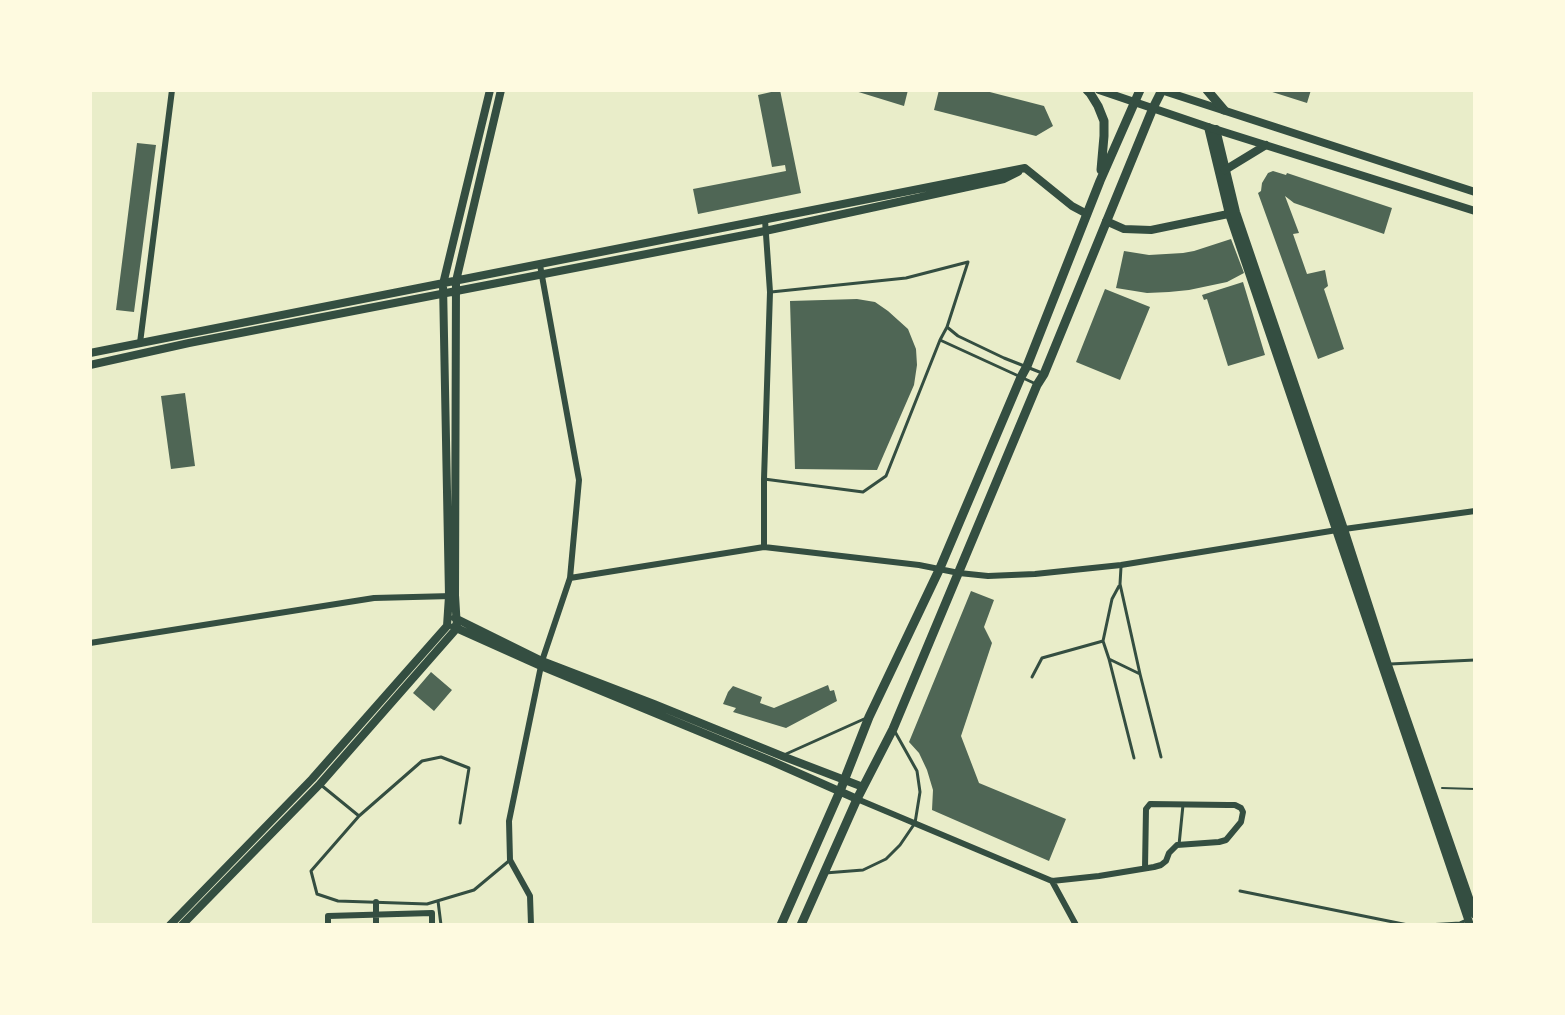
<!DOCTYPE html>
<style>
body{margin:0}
#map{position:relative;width:1565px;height:1015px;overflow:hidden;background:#e9edc9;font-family:"Zilla Slab",serif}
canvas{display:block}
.frame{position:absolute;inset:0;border:92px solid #fefae0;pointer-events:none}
</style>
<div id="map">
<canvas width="1565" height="1015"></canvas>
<div class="frame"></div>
</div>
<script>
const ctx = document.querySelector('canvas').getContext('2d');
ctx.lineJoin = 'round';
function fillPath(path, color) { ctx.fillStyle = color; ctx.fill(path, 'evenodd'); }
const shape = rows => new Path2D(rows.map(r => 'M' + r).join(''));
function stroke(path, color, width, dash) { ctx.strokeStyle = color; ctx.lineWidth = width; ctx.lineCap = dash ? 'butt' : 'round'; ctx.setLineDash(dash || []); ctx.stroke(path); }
fillPath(shape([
 [780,90,801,193,698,214,693,189,786,171,785,165,772,167,758,95],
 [852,90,908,90,904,106],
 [939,90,982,90,1044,106,1053,126,1036,136,934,110],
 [1266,90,1311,90,1307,103],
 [137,143,156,145,134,312,116,310],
 [1273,171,1286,175,1287,173,1392,208,1384,234,1294,203,1285,196,1299,233,1293,234,1307,274,1325,270,1328,286,1324,289,1344,349,1318,359,1258,193,1261,191,1262,183,1268,173],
 [1231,239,1244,273,1227,282,1189,290,1169,292,1147,293,1116,288,1124,251,1149,255,1183,253,1194,251],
 [1243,282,1265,355,1228,366,1207,299,1204,300,1202,295],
 [1105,289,1150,307,1120,380,1076,362],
 [857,299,875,302,888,311,908,329,916,349,917,365,914,385,877,470,795,469,790,301],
 [185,393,195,466,171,469,161,396],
 [971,591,994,600,984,627,992,643,961,736,979,783,1066,819,1049,861,932,810,933,790,927,770,919,753,909,742],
 [431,672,452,690,434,711,413,693],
 [828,685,830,691,834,690,837,701,786,728,733,712,736,708,723,704,728,692,733,686,762,697,760,703,774,708]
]), '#4f6655');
stroke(shape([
 [1442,788,1475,789]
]), '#344e41', 2);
stroke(shape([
 [947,327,958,336,1004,358,1042,373],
 [940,340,1036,384],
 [764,479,863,492,886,476,940,340,947,327,968,262,906,278,771,292],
 [1121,567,1120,584,1140,674,1161,757],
 [1119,586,1112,599,1103,641,1109,659,1134,758],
 [1109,659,1140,674],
 [1390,664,1475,660],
 [1032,677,1042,658,1103,641],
 [786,754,864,719],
 [321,785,359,816],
 [460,823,469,768,441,757,422,761,359,816,311,871,317,894,338,901,427,904,474,890,510,860],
 [1179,845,1183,805],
 [825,873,863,870,886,859,900,845,915,823,920,792,917,771,894,730],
 [1240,891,1408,925],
 [438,901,441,925],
 [1427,925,1460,923,1467,920]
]), '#344e41', 3);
stroke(shape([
 [140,343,172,90],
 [764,547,764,479,770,292,765,220],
 [570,578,764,547,919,565,959,573,988,576,1035,574,1121,565,1337,530,1475,511],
 [90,643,374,598,452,596],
 [857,799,1052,881,1099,876,1154,867,1161,865,1166,861,1169,853,1177,845,1219,842,1226,840,1241,822,1243,812,1241,808,1235,805,1228,805,1150,804,1146,809,1145,868],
 [1052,881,1076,925],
 [328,925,328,916,432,913,432,925],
 [376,925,376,902],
 [531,925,530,896,510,860,509,821,542,661,570,578,579,480,540,265]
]), '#344e41', 6);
stroke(shape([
 [1208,127,1229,214,1470,925],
 [1216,129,1236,212,1344,529,1388,665,1475,915],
 [1106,221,1124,229,1151,230,1233,213],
 [90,353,1025,168,1072,206,1087,214],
 [90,365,189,343,765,231,1004,179,1018,172],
 [455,618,542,661,654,704,782,756,863,787],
 [454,627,541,666,771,761,857,799],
 [170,925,312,779,447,626,449,596,443,284,490,90],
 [182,925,320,784,457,628,455,595,456,281,501,90]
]), '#344e41', 8);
stroke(shape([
 [1099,90,1208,127,1475,211],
 [1161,90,1475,192],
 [1225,170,1266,145]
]), '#344e41', 8);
stroke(shape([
 [1087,90,1090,93,1098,106,1104,121,1104,136,1101,170],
 [1207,90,1224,110],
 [781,925,840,791,869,717,940,568,1021,377,1027,366,1100,181,1140,90],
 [801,925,857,799,893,729,1037,385,1044,374,1153,108,1162,90]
]), '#344e41', 9);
</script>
